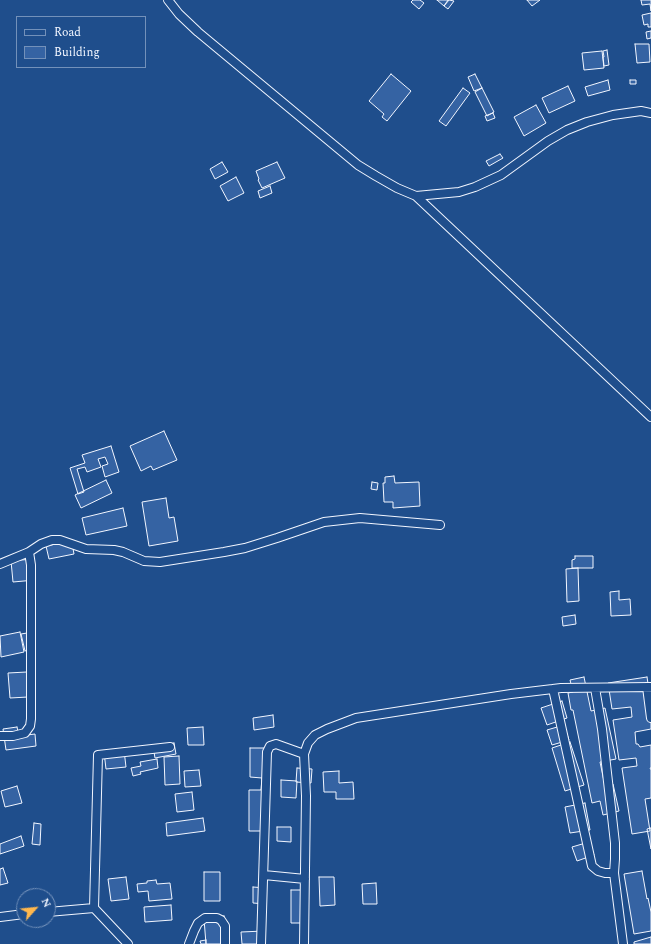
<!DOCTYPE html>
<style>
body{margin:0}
#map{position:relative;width:651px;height:944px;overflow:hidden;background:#1f4e8c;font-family:Spectral,serif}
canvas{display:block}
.legend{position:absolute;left:16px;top:16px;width:130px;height:52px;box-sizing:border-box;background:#1f4e8c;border:1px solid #7391ba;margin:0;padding:5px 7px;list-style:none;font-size:12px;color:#f2f6ff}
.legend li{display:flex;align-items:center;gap:8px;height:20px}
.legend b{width:20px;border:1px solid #7391ba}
.north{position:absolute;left:16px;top:888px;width:40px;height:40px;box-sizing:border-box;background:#1f4e8c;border:1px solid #7391ba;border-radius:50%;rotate:63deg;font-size:11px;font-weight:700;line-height:16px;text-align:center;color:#f2f6ff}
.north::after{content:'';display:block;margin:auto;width:14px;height:18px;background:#ffb74d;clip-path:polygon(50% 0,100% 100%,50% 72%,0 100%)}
</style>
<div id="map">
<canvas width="651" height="944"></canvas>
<ul class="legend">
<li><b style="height:5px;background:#1f4e8c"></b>Road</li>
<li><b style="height:11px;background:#3563a3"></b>Building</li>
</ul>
<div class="north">N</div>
</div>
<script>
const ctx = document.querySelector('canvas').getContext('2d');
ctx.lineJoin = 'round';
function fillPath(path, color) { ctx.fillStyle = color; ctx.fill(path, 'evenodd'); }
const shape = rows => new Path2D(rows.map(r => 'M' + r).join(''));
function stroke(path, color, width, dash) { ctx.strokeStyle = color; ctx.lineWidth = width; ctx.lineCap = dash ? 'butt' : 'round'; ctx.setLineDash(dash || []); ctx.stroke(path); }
const building = shape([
 [413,0,420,0,424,3,419,9,411,2,413,0],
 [437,0,448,0,444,6,437,0],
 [449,0,454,1,448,9,444,6,449,0],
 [527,0,540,0,532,6,527,0],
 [641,0,651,0,651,11,650,4,642,5,641,0],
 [651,13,651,27,648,27,648,24,644,25,642,15,651,13],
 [651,31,651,38,647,39,646,32,651,31],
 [635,44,649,44,650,62,637,63,635,44],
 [607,50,609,65,604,66,603,57,604,57,603,51,607,50],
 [602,51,604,68,584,70,582,53,602,51],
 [391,74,411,91,387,121,382,117,384,114,369,101,391,74],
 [475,74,482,88,474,91,468,77,475,74],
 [608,80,610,90,588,96,585,87,608,80],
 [630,80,636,80,636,84,630,84,630,80],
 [568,86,575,101,549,113,542,98,568,86],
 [463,88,470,93,446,126,439,121,463,88],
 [482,88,494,112,487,116,475,92,482,88],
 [536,105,546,123,524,136,514,117,536,105],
 [493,113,495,118,487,121,485,116,493,113],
 [500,154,503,158,489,166,486,161,500,154],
 [222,162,228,172,215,179,210,169,222,162],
 [277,162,285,178,262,188,258,180,259,179,256,171,277,162],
 [236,177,244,193,228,201,220,186,236,177],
 [270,186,272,193,260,198,258,191,270,186],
 [164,431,177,460,153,470,151,466,141,471,130,446,164,431],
 [111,446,119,472,105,477,102,466,108,464,105,457,98,459,101,467,87,472,85,467,77,469,84,492,78,494,70,468,85,463,82,455,111,446],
 [394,476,395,483,419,482,420,506,393,508,393,502,384,502,383,483,385,483,385,477,394,476],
 [106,480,112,493,81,508,75,495,106,480],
 [372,482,378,483,377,490,371,489,372,482],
 [166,498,169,518,174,517,178,541,149,546,142,502,166,498],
 [123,508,127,526,86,535,82,518,123,508],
 [66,542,72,543,74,554,49,559,46,546,66,542],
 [575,556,593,556,593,568,572,568,572,560,575,559,575,556],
 [32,559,35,580,13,582,11,561,32,559],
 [578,568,579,601,567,602,566,569,578,568],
 [619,591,619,600,630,599,631,615,611,616,610,592,619,591],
 [575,615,576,624,563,626,562,617,575,615],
 [20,632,24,652,1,657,0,636,20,632],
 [27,633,31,649,25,651,21,634,27,633],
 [27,672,28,697,10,698,8,673,27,672],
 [584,677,591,711,605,708,616,759,600,762,605,786,613,784,619,811,603,815,600,801,592,803,573,710,571,710,568,693,573,692,570,680,584,677],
 [647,677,649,690,651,693,651,729,635,732,636,744,638,744,640,747,651,745,651,768,650,768,651,770,651,798,645,799,650,831,632,834,622,768,637,766,636,758,619,760,613,720,632,717,631,707,612,709,608,683,647,677],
 [562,701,567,718,547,725,541,708,562,701],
 [273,715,274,727,254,730,253,718,273,715],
 [564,725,569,740,552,745,547,730,564,725],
 [17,727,19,736,35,734,36,746,6,750,3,729,17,727],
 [203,727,204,745,188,745,187,728,203,727],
 [570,742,584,785,565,791,552,748,570,742],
 [174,743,176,754,155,758,153,746,174,743],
 [250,748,270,748,268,831,249,831,249,790,261,790,262,778,250,777,250,748],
 [124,750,126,767,106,769,104,752,124,750],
 [179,756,180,784,165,785,164,757,179,756],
 [157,759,158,768,140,772,141,774,133,776,131,768,141,766,140,762,157,759],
 [297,768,312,769,311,783,296,782,297,768],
 [199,770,201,786,185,787,184,771,199,770],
 [339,771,339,783,353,782,354,799,336,799,336,792,324,792,323,772,339,771],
 [281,780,297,781,296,798,281,797,281,780],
 [17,786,22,803,5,807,1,791,17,786],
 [192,792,194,810,177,812,175,794,192,792],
 [585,803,590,830,570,833,565,807,585,803],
 [203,818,205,831,167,836,166,823,203,818],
 [34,823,41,824,40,845,32,844,34,823],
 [277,827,291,827,291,842,277,841,277,827],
 [651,828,651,849,647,829,651,828],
 [21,836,24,846,0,854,0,844,21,836],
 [589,842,594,855,577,861,572,847,589,842],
 [3,868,8,883,0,885,0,869,3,868],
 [642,871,647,899,648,898,651,912,651,931,634,934,624,874,642,871],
 [204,872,220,872,220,901,204,901,204,872],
 [126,877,129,899,111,901,108,879,126,877],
 [319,877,334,877,335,905,320,906,319,877],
 [156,880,157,884,170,883,172,899,149,901,148,891,138,892,137,884,147,883,147,881,156,880],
 [376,883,377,904,363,904,362,884,376,883],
 [253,887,266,888,266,904,253,903,253,887],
 [291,890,308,890,307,923,291,923,291,890],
 [171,905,172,920,145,922,144,907,171,905],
 [224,916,227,944,206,944,204,919,224,916],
 [264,931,260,944,242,944,241,932,264,931],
 [651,937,651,944,634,944,634,942,651,937],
 [206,940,206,944,201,944,200,941,206,940]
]);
fillPath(building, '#3563a3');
stroke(building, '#f2f6ff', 1);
const street = shape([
 [168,0,179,14,198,32,358,165,376,176,397,188,416,196,651,417],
 [416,196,459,192,475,187,501,175,548,141,567,130,587,122,613,115,641,111,651,113],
 [0,564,29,552],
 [647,687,651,718],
 [595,688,602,729,615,843,615,859,614,873,623,944],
 [553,689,592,866,598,871,605,873,614,873],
 [0,736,13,736,25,733,30,726,31,719,31,565,29,552,41,544,52,540,60,540,86,549,114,550,123,552,144,561,160,562,224,552,245,548,277,538,324,522,360,518,440,525],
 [264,875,305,879],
 [94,908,128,944],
 [48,912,94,908,98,755,170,747],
 [0,917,24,914],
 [189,944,194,931,198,923,205,918,217,918,221,920,225,926,225,944],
 [261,944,267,752,270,746,276,744,304,754],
 [304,944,306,796,304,754,308,743,315,735,327,729,356,718,511,694,561,688,651,687]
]);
stroke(street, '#f2f6ff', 10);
stroke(street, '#1f4e8c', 8);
</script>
